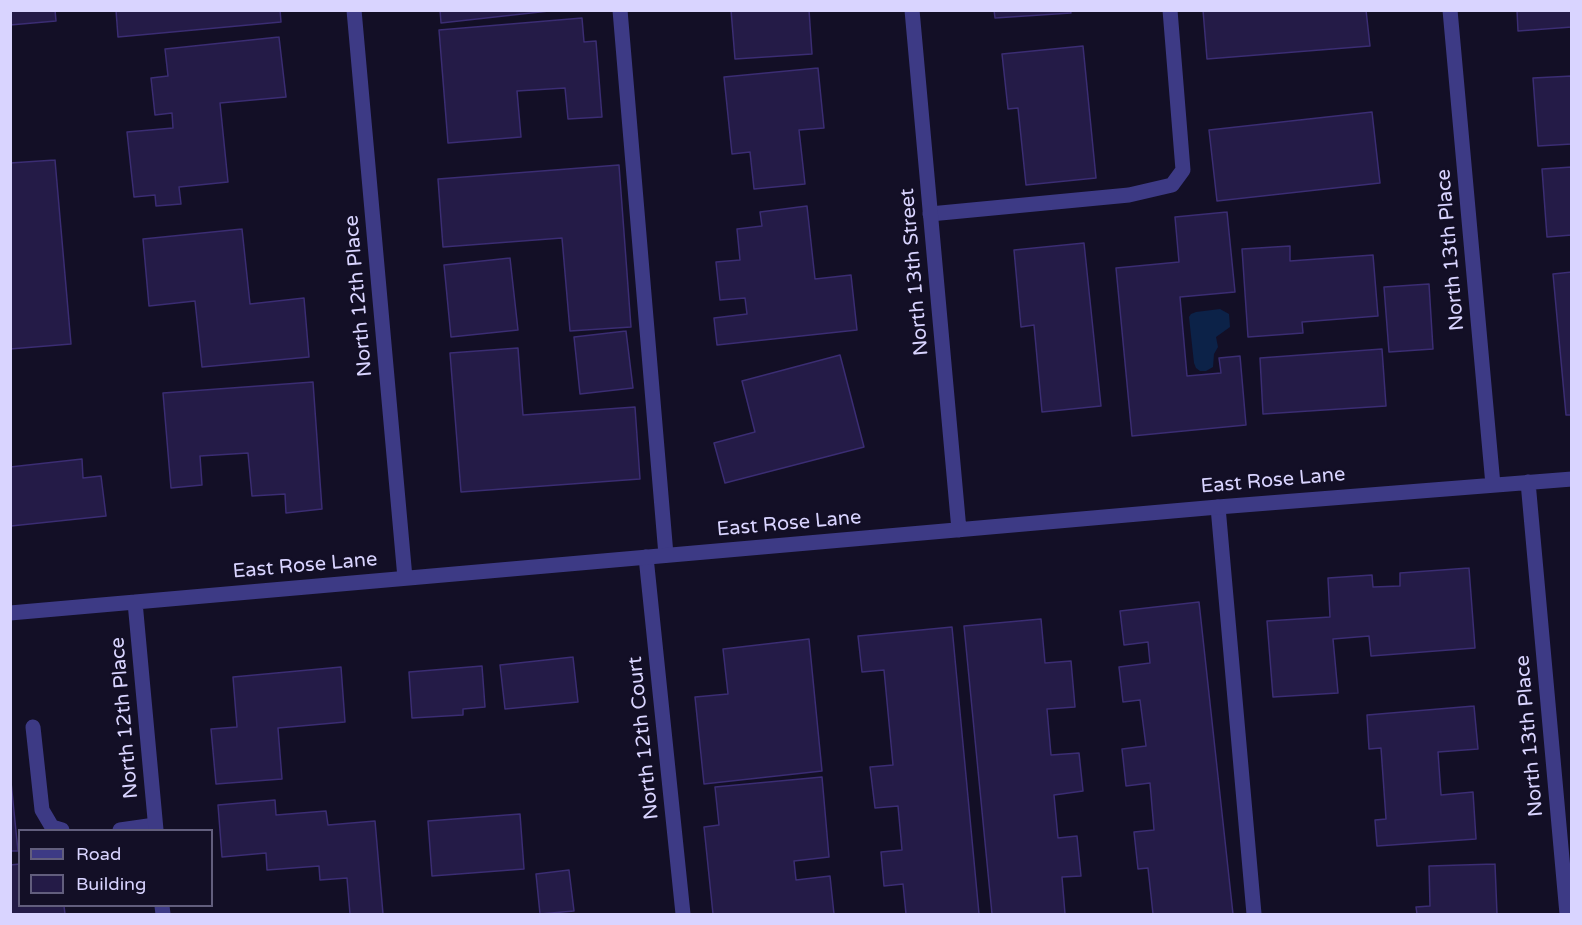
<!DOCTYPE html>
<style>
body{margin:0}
#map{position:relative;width:1582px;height:925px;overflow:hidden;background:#130f26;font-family:"Varela Round",sans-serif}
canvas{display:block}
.frame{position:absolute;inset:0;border:12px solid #d9d4ff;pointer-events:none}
.legend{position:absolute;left:18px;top:829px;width:195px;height:78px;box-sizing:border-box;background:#130f26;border:2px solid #625e7d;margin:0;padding:8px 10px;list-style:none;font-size:18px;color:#d9d4ff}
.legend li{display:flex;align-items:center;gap:12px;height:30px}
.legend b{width:30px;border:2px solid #625e7d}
</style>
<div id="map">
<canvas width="1582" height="925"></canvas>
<div class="frame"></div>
<ul class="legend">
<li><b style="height:8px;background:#3d3a85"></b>Road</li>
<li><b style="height:16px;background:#241b47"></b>Building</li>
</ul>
</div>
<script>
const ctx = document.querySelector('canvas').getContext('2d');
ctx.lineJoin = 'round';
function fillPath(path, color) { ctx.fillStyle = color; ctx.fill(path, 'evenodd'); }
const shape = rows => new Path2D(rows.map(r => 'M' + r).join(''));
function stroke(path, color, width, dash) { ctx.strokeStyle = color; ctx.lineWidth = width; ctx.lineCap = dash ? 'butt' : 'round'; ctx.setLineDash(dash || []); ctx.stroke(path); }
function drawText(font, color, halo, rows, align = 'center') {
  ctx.font = font + ' "Varela Round",sans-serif'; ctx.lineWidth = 4.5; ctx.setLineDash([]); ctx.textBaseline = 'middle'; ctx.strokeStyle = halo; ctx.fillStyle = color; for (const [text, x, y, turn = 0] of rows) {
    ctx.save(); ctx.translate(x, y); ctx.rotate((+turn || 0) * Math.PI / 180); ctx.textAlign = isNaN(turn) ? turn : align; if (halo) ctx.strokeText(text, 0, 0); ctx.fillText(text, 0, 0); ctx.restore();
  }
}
fillPath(shape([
 [1220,309,1229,314,1230,327,1216,337,1218,347,1214,354,1213,367,1206,371,1200,371,1196,368,1194,363,1189,317,1191,314,1196,312]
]), '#0c2248');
const building = shape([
 [10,10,55,10,56,21,10,25,10,10],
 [116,10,280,10,281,22,118,37,116,10],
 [440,10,558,10,441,23,440,10],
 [731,10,809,10,812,54,735,59,731,10],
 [994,10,1070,10,1071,13,995,18,994,10],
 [1203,10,1366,10,1370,46,1207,59,1203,10],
 [1517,10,1572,10,1572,27,1518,31,1517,10],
 [582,18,584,42,596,41,602,117,568,119,565,88,517,91,521,137,448,143,439,30,582,18],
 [279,37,286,97,220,103,228,182,179,187,181,204,156,206,155,195,134,197,127,132,173,128,172,113,155,115,151,78,168,76,165,49,279,37],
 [1083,46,1096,178,1026,185,1018,108,1008,109,1002,54,1083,46],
 [818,68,824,128,799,130,805,184,754,189,750,152,732,154,724,77,818,68],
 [1572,76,1572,144,1538,146,1533,78,1572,76],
 [1372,112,1380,183,1217,201,1209,130,1372,112],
 [55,160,71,344,10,349,10,163,55,160],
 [619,165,631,327,570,331,562,238,443,247,438,179,619,165],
 [1572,167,1572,235,1547,237,1542,169,1572,167],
 [807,206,815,279,851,275,857,330,717,345,714,318,747,314,745,298,720,300,716,262,740,260,737,229,762,226,760,212,807,206],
 [1227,212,1235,292,1180,297,1187,376,1221,373,1219,358,1240,356,1246,425,1132,436,1116,268,1179,262,1175,217,1227,212],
 [242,229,250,304,304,298,309,357,202,367,195,301,149,306,143,239,242,229],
 [1084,243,1101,406,1042,412,1034,325,1021,327,1014,250,1084,243],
 [1290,246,1290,261,1373,255,1378,316,1302,322,1303,333,1248,337,1242,249,1290,246],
 [510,258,518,330,451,337,444,265,510,258],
 [1572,272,1572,415,1566,415,1553,274,1572,272],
 [1429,284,1433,349,1389,352,1384,287,1429,284],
 [626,331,633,388,580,394,574,337,626,331],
 [518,348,523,415,635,407,640,479,461,492,450,353,518,348],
 [1382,349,1386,406,1263,414,1260,358,1382,349],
 [840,355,864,447,725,483,714,443,755,432,742,381,840,355],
 [313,382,322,509,286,513,285,494,252,496,248,453,200,456,202,485,171,488,163,393,313,382],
 [82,459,83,478,101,476,106,516,11,526,10,467,82,459],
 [1469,568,1475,648,1371,656,1369,636,1333,639,1338,693,1273,697,1267,621,1330,617,1328,578,1372,575,1373,587,1400,586,1400,573,1469,568],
 [1199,602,1233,914,1153,914,1148,868,1138,869,1134,832,1154,830,1150,783,1126,786,1122,749,1146,746,1140,700,1123,702,1119,667,1150,663,1148,642,1124,645,1120,611,1199,602],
 [1041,619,1045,663,1071,661,1075,707,1047,709,1051,755,1079,753,1083,791,1054,795,1058,838,1077,836,1081,876,1062,877,1065,914,992,914,964,626,1041,619],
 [952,627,979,914,906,914,903,884,884,886,881,852,902,850,898,806,875,808,870,767,893,765,884,670,862,672,858,636,952,627],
 [809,639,822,771,704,784,695,697,728,694,723,649,809,639],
 [573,657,578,702,505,709,500,665,573,657],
 [482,666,485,707,463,709,463,715,412,718,409,672,482,666],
 [341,667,345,722,278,728,282,779,216,784,211,729,237,727,233,677,341,667],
 [1474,706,1478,749,1438,752,1441,795,1473,792,1476,839,1377,846,1375,820,1386,819,1381,748,1369,749,1367,715,1474,706],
 [10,772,18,851,10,851,10,772],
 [822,777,829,857,794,861,796,880,830,876,834,914,713,914,704,827,719,825,715,787,822,777],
 [275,800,276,815,326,811,328,825,375,821,383,914,350,914,347,878,320,880,319,866,267,870,266,853,222,857,218,805,275,800],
 [520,814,524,869,432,876,428,821,520,814],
 [20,864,20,906,64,906,65,914,10,914,10,865,20,864],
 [1495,864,1497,914,1417,914,1416,907,1430,906,1429,866,1495,864],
 [569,870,574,911,540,914,536,874,569,870]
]);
fillPath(building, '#241b47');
stroke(building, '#3b2d73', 1.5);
stroke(shape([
 [620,10,666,555],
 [930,214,1129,195,1172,185,1183,170,1170,10],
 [1218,507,1254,914],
 [646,557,683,914],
 [33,727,42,810,52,827,62,830],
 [120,830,155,825]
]), '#3d3a85', 15);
stroke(shape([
 [354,10,405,578],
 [912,10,959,530],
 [1450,10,1493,485],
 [1528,482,1567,914],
 [135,602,156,830],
 [10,613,1218,507,1572,479],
 [162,906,163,914]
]), '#3d3a85', 15);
drawText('20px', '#d9d4ff', '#130f26', [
 ["North 13th Place",1451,250,-95],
 ["North 13th Street",915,272,-95],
 ["North 12th Place",359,296,-95],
 ["East Rose Lane",1273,481,-5],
 ["East Rose Lane",789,524,-5],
 ["East Rose Lane",305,566,-5],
 ["North 12th Place",125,718,-95],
 ["North 13th Place",1530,736,-95],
 ["North 12th Court",644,738,-96]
]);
</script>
